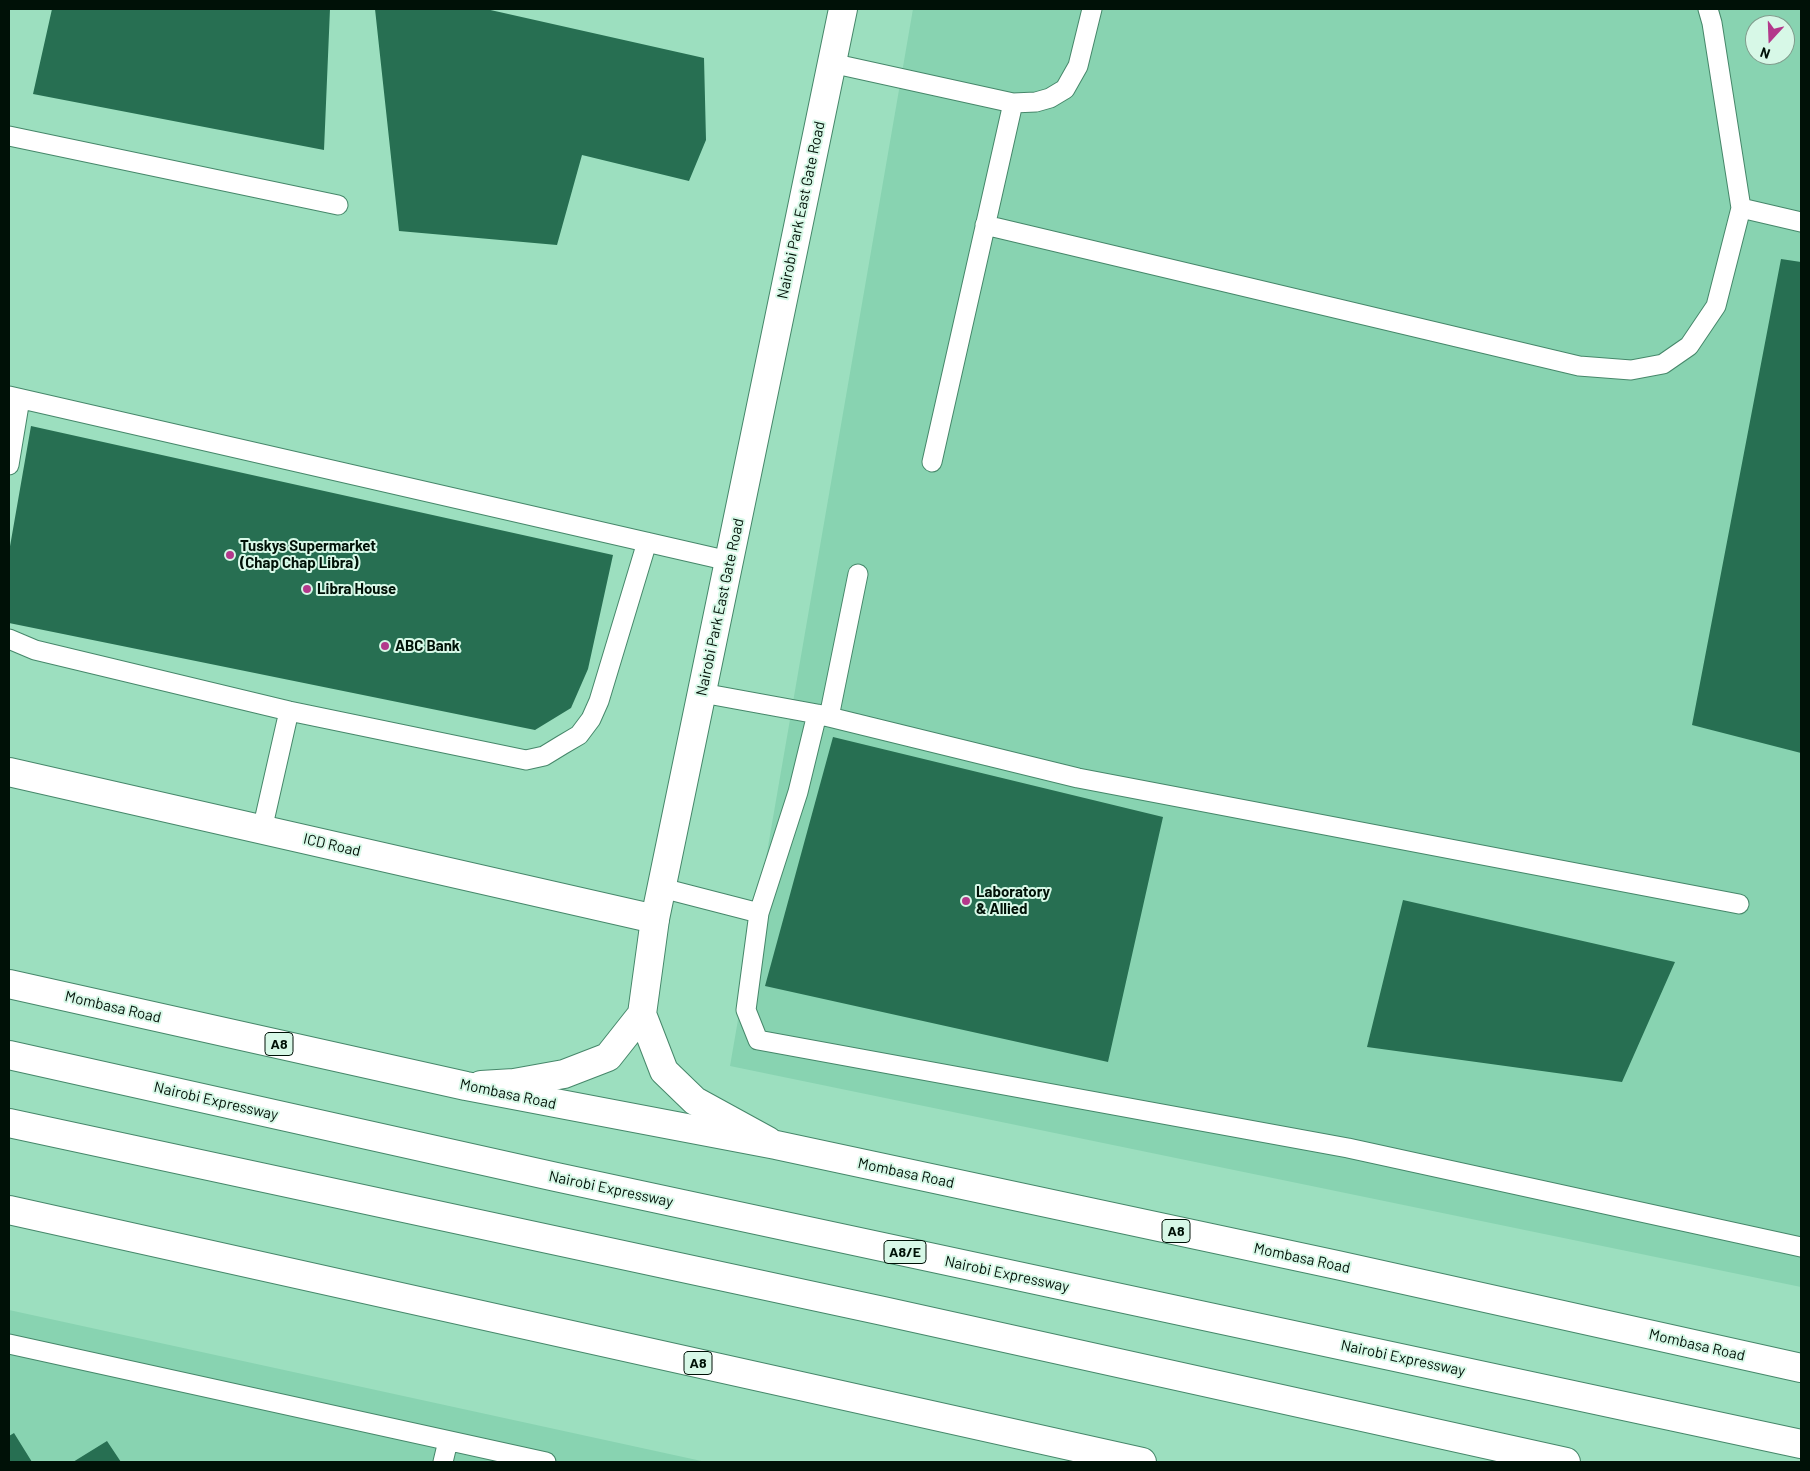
<!DOCTYPE html>
<style>
body{margin:0}
#map{position:relative;width:1810px;height:1471px;overflow:hidden;background:#9cdfbf;font-family:Barlow,sans-serif}
canvas{display:block}
.frame{position:absolute;inset:0;border:10px solid #001107;pointer-events:none}
.north{position:absolute;left:1745px;top:15px;width:50px;height:50px;box-sizing:border-box;background:#d7f8e7;border:1px solid #819c8d;border-radius:50%;rotate:200deg;font-size:14px;font-weight:700;line-height:20px;text-align:center;color:#001107}
.north::after{content:'';display:block;margin:auto;width:18px;height:22px;background:#b3388b;clip-path:polygon(50% 0,100% 100%,50% 72%,0 100%)}
</style>
<div id="map">
<canvas width="1810" height="1471"></canvas>
<div class="frame"></div>
<div class="north">N</div>
</div>
<script>
const ctx = document.querySelector('canvas').getContext('2d');
ctx.lineJoin = 'round';
function fillPath(path, color) { ctx.fillStyle = color; ctx.fill(path, 'evenodd'); }
const shape = rows => new Path2D(rows.map(r => 'M' + r).join(''));
function stroke(path, color, width, dash) { ctx.strokeStyle = color; ctx.lineWidth = width; ctx.lineCap = dash ? 'butt' : 'round'; ctx.setLineDash(dash || []); ctx.stroke(path); }
function drawText(font, color, halo, rows, align = 'center') {
  ctx.font = font + ' Barlow,sans-serif'; ctx.lineWidth = 4; ctx.setLineDash([]); ctx.textBaseline = 'middle'; ctx.strokeStyle = halo; ctx.fillStyle = color; for (const [text, x, y, turn = 0] of rows) {
    ctx.save(); ctx.translate(x, y); ctx.rotate((+turn || 0) * Math.PI / 180); ctx.textAlign = isNaN(turn) ? turn : align; if (halo) ctx.strokeText(text, 0, 0); ctx.fillText(text, 0, 0); ctx.restore();
  }
}
fillPath(shape([
 [913,9,1801,9,1801,1287,730,1066],
 [1755,25,1785,25,1785,55,1755,55],
 [9,1310,706,1462,9,1462]
]), '#88d3b1');
fillPath(shape([
 [52,9,330,9,324,150,33,94],
 [375,9,486,9,704,58,706,140,689,181,582,155,557,245,399,231],
 [1781,259,1801,262,1801,753,1692,725],
 [31,426,613,555,588,669,571,708,535,730,9,623,9,552],
 [833,737,1163,817,1108,1062,765,986],
 [1403,900,1675,962,1622,1082,1367,1047],
 [14,1433,32,1462,9,1462,9,1436],
 [107,1441,121,1462,73,1462]
]), '#276f52');
const service = shape([
 [831,63,1013,103,1036,102,1050,98,1065,89,1078,66,1092,9],
 [9,136,338,205],
 [1741,208,1801,222],
 [985,225,1579,366,1631,370,1663,364,1689,346,1716,306,1741,208,1712,23,1708,9],
 [9,396,729,561],
 [932,462,1013,103],
 [9,465,20,399],
 [9,639,35,650,289,711,526,760,544,756,562,745,579,735,591,719,599,701,647,542],
 [702,693,817,714],
 [829,717,858,574],
 [262,830,289,711],
 [662,888,759,913,746,1010,758,1040,1348,1148,1801,1247],
 [759,913,798,792,817,714,1078,778,1739,904],
 [9,1344,546,1462],
 [443,1462,448,1441]
]);
const minor = shape([
 [655,919,843,9]
]);
const primary = shape([
 [9,772,655,919,642,1014,664,1071,695,1101,768,1141],
 [481,1085,514,1083,564,1074,608,1057,642,1014]
]);
const trunk = shape([
 [9,984,466,1086,776,1145,1337,1265,1801,1368],
 [9,1210,1142,1462]
]);
const motorway = shape([
 [9,1055,556,1177,1801,1444],
 [9,1123,883,1311,1566,1462]
]);
stroke(service, '#46876a', 21);
stroke(minor, '#46876a', 30);
stroke(primary, '#46876a', 30);
stroke(trunk, '#46876a', 30);
stroke(motorway, '#46876a', 30);
stroke(service, '#fff', 19);
stroke(minor, '#fff', 28);
stroke(primary, '#fff', 28);
stroke(trunk, '#fff', 28);
stroke(motorway, '#fff', 28);
for (const [x, y, r, color] of [
 [230,555,5,"#b3388b"],
 [307,589,5,"#b3388b"],
 [385,646,5,"#b3388b"],
 [966,901,5,"#b3388b"]
]) { const dot = new Path2D(); dot.arc(x, y, r, 0, 2 * Math.PI); ctx.fillStyle = color; ctx.fill(dot); stroke(dot, '#d7f8e7', 2); }
for (const [x, y, w] of [
 [279,1044,28],
 [1176,1231,28],
 [905,1252,42],
 [698,1363,28]
]) { const box = new Path2D(); box.roundRect(x - w / 2, y - 11.5, w, 23, 4); ctx.fillStyle = '#d7f8e7'; ctx.fill(box); stroke(box, '#001107', 1); }
drawText('bold 14px', '#001107', null, [
 ["A8",279,1044],
 ["A8",1176,1231],
 ["A8/E",905,1252],
 ["A8",698,1363]
]);
drawText('15px', '#001107', '#d7f8e7', [
 ["Nairobi Park East Gate Road",801,210,-78],
 ["Nairobi Park East Gate Road",720,607,-78],
 ["ICD Road",332,845,13],
 ["Mombasa Road",113,1007,13],
 ["Mombasa Road",508,1094,12],
 ["Nairobi Expressway",216,1101,13],
 ["Mombasa Road",906,1173,12],
 ["Nairobi Expressway",611,1189,12],
 ["Mombasa Road",1302,1258,12],
 ["Nairobi Expressway",1007,1274,12],
 ["Mombasa Road",1697,1345,13],
 ["Nairobi Expressway",1403,1358,12]
]);
drawText('bold 15px', '#001107', '#d7f8e7', [
 ["Tuskys Supermarket",240,546],
 ["(Chap Chap Libra)",240,563],
 ["Libra House",317,589],
 ["ABC Bank",395,646],
 ["Laboratory",976,892],
 ["& Allied",976,909]
], 'left');
</script>
